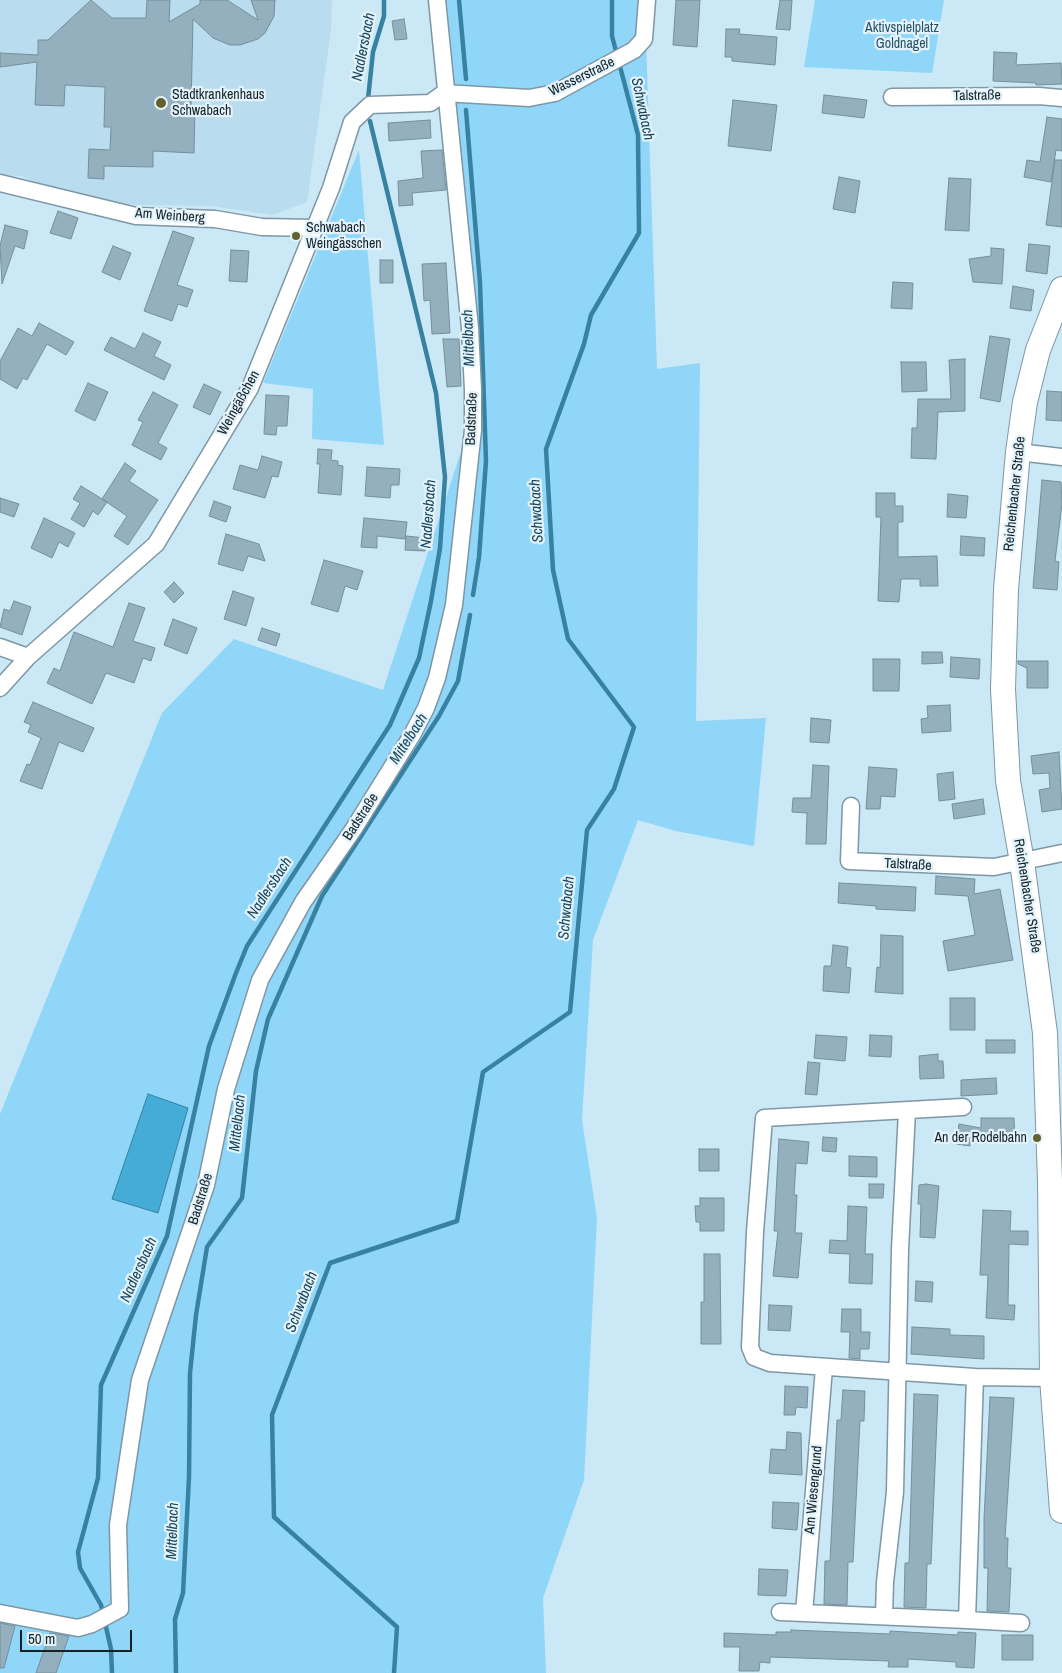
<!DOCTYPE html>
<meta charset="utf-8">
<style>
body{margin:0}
#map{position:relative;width:1062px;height:1673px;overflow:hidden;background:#cbe8f6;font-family:"Archivo Narrow",sans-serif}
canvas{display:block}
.scale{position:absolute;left:20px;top:1630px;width:112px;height:22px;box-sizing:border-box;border:2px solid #162126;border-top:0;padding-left:6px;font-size:15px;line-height:18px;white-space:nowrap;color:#162126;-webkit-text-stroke:4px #e2f3fc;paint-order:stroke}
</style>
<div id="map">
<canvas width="1062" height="1673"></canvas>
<div class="scale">50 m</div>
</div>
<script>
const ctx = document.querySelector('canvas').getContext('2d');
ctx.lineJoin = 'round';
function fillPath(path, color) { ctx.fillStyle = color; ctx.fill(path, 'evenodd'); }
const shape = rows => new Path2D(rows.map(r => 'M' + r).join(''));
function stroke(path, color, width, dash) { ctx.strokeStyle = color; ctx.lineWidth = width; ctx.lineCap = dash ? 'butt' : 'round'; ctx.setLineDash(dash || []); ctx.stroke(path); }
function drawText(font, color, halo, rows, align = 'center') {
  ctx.font = font + ' "Archivo Narrow",sans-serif'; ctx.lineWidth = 4.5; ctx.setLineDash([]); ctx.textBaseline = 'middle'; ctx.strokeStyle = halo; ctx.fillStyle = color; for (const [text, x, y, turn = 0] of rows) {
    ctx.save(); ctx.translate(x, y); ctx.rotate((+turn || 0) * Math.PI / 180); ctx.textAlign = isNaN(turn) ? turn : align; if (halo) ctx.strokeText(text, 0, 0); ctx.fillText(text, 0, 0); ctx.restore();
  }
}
fillPath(shape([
 [0,0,332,0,331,30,307,202,273,215,210,206,137,205,112,202,50,188,21,176,0,175]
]), '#b9ddef');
fillPath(shape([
 [441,0,648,0,646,40,657,369,700,363,696,721,766,718,754,846,676,831,638,820,593,940,582,1120,597,1218,584,1480,543,1598,546,1673,0,1673,0,1114,162,713,234,639,383,690,468,430],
 [815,0,944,0,932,73,804,67],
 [359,150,384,445,312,439,313,389,263,383]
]), '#90d6f8');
const water = shape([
 [148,1094,188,1108,158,1213,112,1199,148,1094]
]);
fillPath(water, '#45abd7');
stroke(water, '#3782a2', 1);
stroke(shape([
 [459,0,466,79],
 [368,99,373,52,384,16,384,0],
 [466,110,480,283,486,461,479,557,473,595],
 [112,1673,111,1649,101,1605,80,1568,78,1552,98,1478,101,1385,167,1236,209,1046,236,973,247,946,390,725,419,658,431,601,440,548,445,477,436,393,370,121],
 [176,1673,175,1619,183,1593,189,1477,190,1373,196,1315,207,1247,242,1198,256,1071,268,1019,322,896,439,716,458,681,470,615],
 [394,1673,397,1627,274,1517,272,1415,330,1263,457,1221,483,1072,570,1012,587,830,614,789,634,727,568,639,553,570,546,449,584,344,591,315,639,233,638,135,612,36,612,0]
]), '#3782a2', 4.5);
const building = shape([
 [91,0,112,18,146,18,147,0,170,0,169,22,200,4,200,0,227,0,258,20,251,0,275,0,274,16,265,33,258,39,240,45,230,45,213,38,193,19,191,107,195,107,194,153,153,151,153,167,104,166,104,179,88,178,89,149,110,150,111,127,104,127,105,87,65,85,64,106,35,105,37,62,0,67,0,53,38,55,38,40,48,40,91,0],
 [676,0,700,0,697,47,673,45,676,0],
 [780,0,792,0,790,30,776,29,780,0],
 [404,19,407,39,395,40,392,21,404,19],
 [726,29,740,29,739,34,777,37,775,65,732,61,732,57,725,57,726,29],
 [994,52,1017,53,1016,65,1061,63,1062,84,1036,85,1036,83,993,81,994,52],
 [824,95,867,100,864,118,822,113,824,95],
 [733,100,777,105,771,151,728,146,733,100],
 [1047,117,1062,119,1062,151,1056,150,1051,182,1024,177,1027,160,1040,162,1047,117],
 [430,120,431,138,389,141,388,123,430,120],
 [442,150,446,190,412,193,413,205,399,206,398,181,423,178,421,151,442,150],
 [1055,160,1062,160,1062,227,1046,225,1055,160],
 [839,177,860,181,855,213,833,209,839,177],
 [949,178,971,179,969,231,945,230,949,178],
 [58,211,78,218,71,239,50,233,58,211],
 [5,225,28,231,24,249,15,246,2,284,0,246,5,225],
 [173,231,194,238,177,285,193,290,187,307,178,304,172,321,144,311,173,231],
 [1029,244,1050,246,1047,274,1026,271,1029,244],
 [113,246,131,253,120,280,102,272,113,246],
 [991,248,1004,249,1002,284,973,282,969,259,991,256,991,248],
 [231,250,249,251,247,282,229,281,231,250],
 [380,260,393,260,393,283,380,283,380,260],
 [446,263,450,333,432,334,430,300,424,301,422,264,446,263],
 [893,282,913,283,912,309,891,308,893,282],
 [1013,286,1034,290,1031,311,1010,308,1013,286],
 [39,323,74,342,66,355,47,344,27,380,23,378,17,389,0,379,0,361,18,328,32,336,39,323],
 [143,333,161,342,154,356,171,365,164,380,104,350,111,337,135,349,143,333],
 [990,336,1010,339,1000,402,980,398,990,336],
 [443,339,459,339,461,386,447,387,443,339],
 [965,359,965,411,938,412,936,459,911,458,912,428,917,428,918,399,951,399,949,360,965,359],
 [901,362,926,362,927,391,902,392,901,362],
 [88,383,108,392,95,421,75,411,88,383],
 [204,384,221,392,210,415,193,407,204,384],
 [1047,391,1062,392,1062,421,1046,420,1047,391],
 [153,392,178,405,158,443,167,448,161,460,132,445,143,422,138,420,153,392],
 [266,395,289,396,287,426,277,426,276,435,264,434,266,395],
 [318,449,332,450,331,460,338,461,338,465,343,466,341,495,318,493,320,464,317,464,318,449],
 [262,456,282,462,278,477,272,476,265,498,233,489,240,465,258,470,262,456],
 [125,463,136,471,129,481,158,500,128,545,114,536,127,516,102,499,125,463],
 [367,467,400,469,399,485,391,485,390,498,365,496,367,467],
 [1042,480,1061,482,1062,504,1055,561,1059,562,1057,590,1033,588,1042,480],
 [81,486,107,502,98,515,93,511,84,527,71,519,80,503,73,499,81,486],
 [876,493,895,493,895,506,903,506,903,522,898,522,898,557,937,556,938,586,920,586,920,579,901,579,899,602,878,601,881,517,876,517,876,493],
 [948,494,968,496,966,518,947,517,948,494],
 [0,498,19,504,14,517,0,512,0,498],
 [214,501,231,507,226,522,209,516,214,501],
 [44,518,75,533,68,547,59,542,52,558,31,548,44,518],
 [364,518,407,522,405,539,377,536,377,548,361,547,364,518],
 [226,534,259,544,265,561,248,556,243,571,218,564,226,534],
 [406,536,426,538,425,551,405,550,406,536],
 [961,536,985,538,984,556,960,555,961,536],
 [324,560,363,571,357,590,345,586,338,612,311,604,324,560],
 [174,582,184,593,174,603,164,592,174,582],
 [233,591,254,598,246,626,224,619,233,591],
 [14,601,31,607,22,635,0,627,4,609,10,611,14,601],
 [129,603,145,608,133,641,155,648,151,661,143,658,134,683,106,673,92,704,47,683,54,668,60,671,74,632,113,647,129,603],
 [173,619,197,628,187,654,164,645,173,619],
 [262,628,280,634,276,646,258,640,262,628],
 [922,652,942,652,943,663,922,664,922,652],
 [951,657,980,659,979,679,950,677,951,657],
 [873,659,900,659,899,691,873,691,873,659],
 [1018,661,1048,661,1048,688,1027,688,1027,668,1018,664,1018,661],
 [33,702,94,728,83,752,59,742,42,789,20,781,27,764,30,765,41,738,28,732,31,725,24,722,33,702],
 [950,705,951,731,922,733,921,719,928,718,927,706,950,705],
 [811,718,831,720,829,743,810,742,811,718],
 [1059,752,1062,809,1042,812,1039,790,1050,788,1049,773,1033,774,1031,756,1059,752],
 [813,765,829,766,826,844,806,844,807,813,792,812,793,798,811,798,813,765],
 [869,767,897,769,895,797,881,796,880,809,866,809,869,767],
 [953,772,955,799,939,801,937,774,953,772],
 [983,799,985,814,954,819,952,804,983,799],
 [936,876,975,879,974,894,1000,889,1013,960,948,971,943,941,975,935,968,896,935,894,936,876],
 [839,883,916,887,915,911,876,909,876,906,838,903,839,883],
 [881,935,903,936,903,994,875,992,877,967,880,968,881,935],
 [833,945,848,947,846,967,851,968,849,993,823,991,824,966,831,966,833,945],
 [950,998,975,998,975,1030,950,1030,950,998],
 [816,1035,847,1037,845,1061,814,1058,816,1035],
 [870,1035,892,1036,891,1057,869,1056,870,1035],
 [986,1040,1015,1040,1015,1053,986,1053,986,1040],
 [938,1054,938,1061,943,1061,944,1078,920,1079,919,1056,938,1054],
 [808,1062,820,1063,817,1095,805,1094,808,1062],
 [996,1078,997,1094,961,1096,961,1080,996,1078],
 [981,1118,1014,1118,1015,1142,970,1143,970,1146,956,1144,959,1124,981,1128,981,1118],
 [823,1137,837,1138,836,1152,822,1151,823,1137],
 [779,1139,809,1142,807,1164,796,1163,794,1195,797,1195,795,1233,802,1233,798,1278,773,1276,778,1231,774,1231,779,1139],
 [699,1149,719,1149,719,1171,699,1171,699,1149],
 [849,1156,877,1157,877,1177,849,1176,849,1156],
 [869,1184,884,1184,883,1198,869,1198,869,1184],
 [926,1184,939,1186,935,1238,920,1237,921,1204,918,1204,919,1185,926,1184],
 [700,1198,724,1198,724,1231,700,1231,700,1222,696,1222,695,1206,700,1206,700,1198],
 [848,1206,867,1207,865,1254,873,1254,872,1284,849,1283,850,1254,829,1253,830,1240,847,1241,848,1206],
 [983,1210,1011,1211,1010,1231,1028,1231,1028,1245,1009,1244,1008,1305,1015,1305,1014,1320,986,1318,988,1275,980,1275,983,1210],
 [704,1254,720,1254,721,1344,701,1344,701,1302,704,1302,704,1254],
 [916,1281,933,1282,932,1302,915,1301,916,1281],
 [769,1305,792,1306,790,1331,768,1330,769,1305],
 [842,1309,861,1309,861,1332,870,1332,869,1349,860,1349,860,1359,849,1358,850,1332,841,1332,842,1309],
 [912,1327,950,1329,950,1335,984,1336,984,1359,911,1354,912,1327],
 [785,1386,808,1387,807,1408,796,1407,795,1415,784,1415,785,1386],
 [843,1390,865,1391,864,1421,860,1421,853,1562,848,1562,847,1605,824,1604,825,1561,830,1561,837,1420,841,1420,843,1390],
 [914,1394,938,1395,931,1564,927,1564,926,1608,904,1607,905,1563,909,1563,914,1394],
 [990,1397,1014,1398,1005,1538,1008,1538,1007,1568,1011,1568,1009,1612,987,1611,988,1568,984,1568,984,1519,990,1397],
 [787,1432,801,1433,802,1475,769,1473,771,1449,786,1450,787,1432],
 [773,1502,799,1503,797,1530,772,1528,773,1502],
 [759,1569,788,1570,786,1596,758,1595,759,1569],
 [0,1623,15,1626,4,1668,0,1668,0,1623],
 [791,1630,890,1634,890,1631,958,1635,958,1632,976,1633,974,1668,956,1667,956,1662,908,1659,908,1667,888,1667,889,1661,770,1657,770,1663,760,1662,759,1671,739,1671,740,1647,724,1647,724,1633,776,1635,776,1632,791,1632,791,1630],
 [50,1633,69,1636,56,1673,36,1673,50,1633],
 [1002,1635,1033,1635,1033,1660,1002,1660,1002,1635]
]);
fillPath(building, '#94afbd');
stroke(building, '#748f9c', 1);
const minor = shape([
 [444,93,529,98,555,93,634,50,644,39,647,0],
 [892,97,1039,96,1062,98],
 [0,183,136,216,215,219,262,227,314,228],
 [1018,452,1062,457],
 [0,647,28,657],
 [0,688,28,657,156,544,250,388,331,188,352,122,370,105,430,103,444,93],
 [851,806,849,861,994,867,1062,853],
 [963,1107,764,1118,755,1232,750,1347,754,1357,770,1363,975,1377,1052,1378],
 [824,1368,804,1613,967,1620,975,1377],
 [780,1612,804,1613],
 [0,1613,78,1628,92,1624,120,1609,118,1525,140,1380,206,1185,226,1089,260,980,303,902,353,830,412,735,426,708,437,678,454,605,473,430,473,390,470,328,437,0],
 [884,1616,885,1582,895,1492,900,1249,907,1111],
 [967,1620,1021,1623]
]);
const secondary = shape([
 [1062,289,1038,350,1025,402,1018,452,1006,589,1003,689,1008,781,1022,862,1045,1033,1050,1181,1052,1378,1062,1511]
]);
stroke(minor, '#7d97a5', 19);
stroke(secondary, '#7d97a5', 26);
stroke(minor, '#fff', 16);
stroke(secondary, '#fff', 24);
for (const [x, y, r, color] of [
 [161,103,6,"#66602c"],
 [296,236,5,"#66602c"],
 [1037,1138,5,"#66602c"]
]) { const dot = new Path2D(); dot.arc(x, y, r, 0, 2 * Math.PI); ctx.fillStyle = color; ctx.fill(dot); stroke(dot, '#e2f3fc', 2); }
drawText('14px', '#285266', '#e2f3fc', [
 ["Aktivspielplatz",902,28],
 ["Goldnagel",902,44]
]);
drawText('14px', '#162126', '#e2f3fc', [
 ["Wasserstraße",582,77,-26],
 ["Talstraße",977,96,-1],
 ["Am Weinberg",170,216,4],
 ["Weingäßchen",239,403,-61],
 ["Badstraße",472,419,-88],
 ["Reichenbacher Straße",1015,494,-84],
 ["Badstraße",361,817,-57],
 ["Talstraße",908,865,3],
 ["Reichenbacher Straße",1027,896,81],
 ["Badstraße",201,1199,-73],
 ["Am Wiesengrund",814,1490,-85]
]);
drawText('14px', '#162126', '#e2f3fc', [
 ["Stadtkrankenhaus",172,95],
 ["Schwabach",172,111],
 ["Schwabach",306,228],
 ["Weingässchen",306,244],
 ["An der Rodelbahn",1027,1138,"right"]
], 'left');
drawText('italic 15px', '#1b4659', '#e2f3fc', [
 ["Nadlersbach",364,47,-79],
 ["Schwabach",642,109,78],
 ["Mittelbach",469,338,-92],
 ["Schwabach",537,511,-93],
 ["Nadlersbach",429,514,-86],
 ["Mittelbach",409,739,-57],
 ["Nadlersbach",270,888,-57],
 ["Schwabach",567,908,-85],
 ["Mittelbach",238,1123,-84],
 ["Nadlersbach",139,1270,-66],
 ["Schwabach",302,1302,-69],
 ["Mittelbach",173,1531,-88]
]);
</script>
